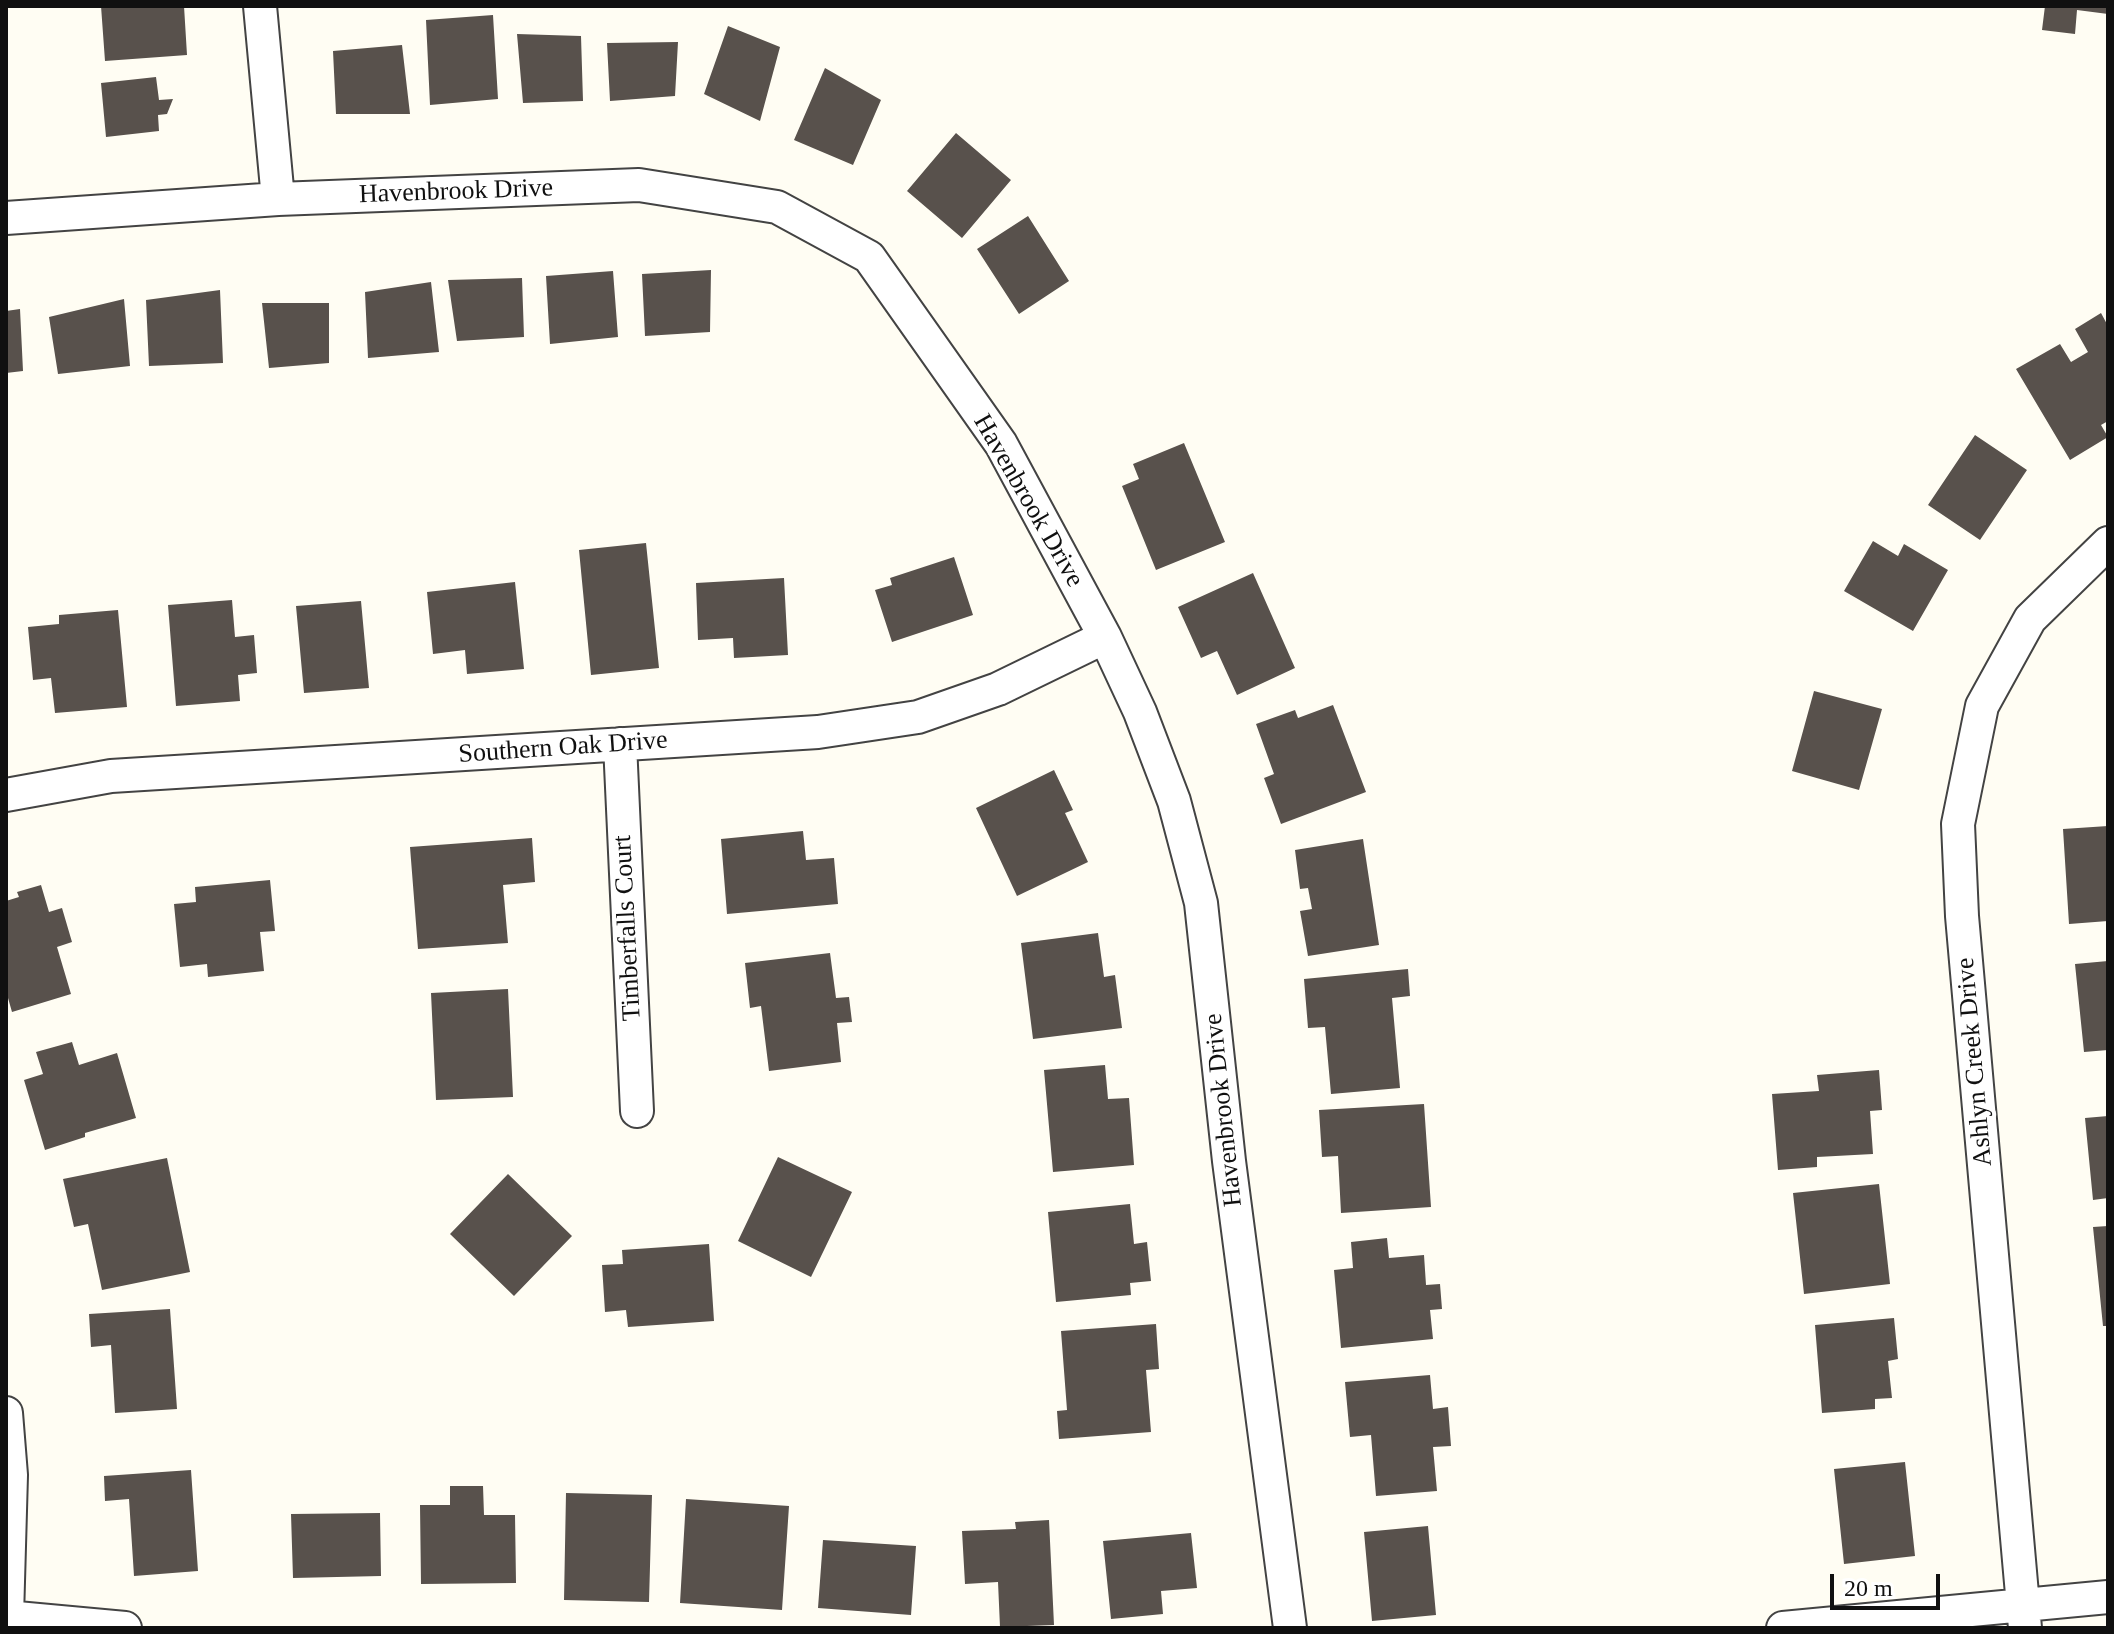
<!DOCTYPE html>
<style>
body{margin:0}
#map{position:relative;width:2114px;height:1634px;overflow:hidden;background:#fffdf3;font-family:Georgia,serif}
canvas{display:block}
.frame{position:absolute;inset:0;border:8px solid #101010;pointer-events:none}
.scale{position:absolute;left:1830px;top:1574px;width:110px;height:36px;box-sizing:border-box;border:4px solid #101010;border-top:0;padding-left:10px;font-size:24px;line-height:28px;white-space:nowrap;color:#101010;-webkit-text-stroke:6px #fff;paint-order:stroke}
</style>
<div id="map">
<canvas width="2114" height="1634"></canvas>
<div class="frame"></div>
<div class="scale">20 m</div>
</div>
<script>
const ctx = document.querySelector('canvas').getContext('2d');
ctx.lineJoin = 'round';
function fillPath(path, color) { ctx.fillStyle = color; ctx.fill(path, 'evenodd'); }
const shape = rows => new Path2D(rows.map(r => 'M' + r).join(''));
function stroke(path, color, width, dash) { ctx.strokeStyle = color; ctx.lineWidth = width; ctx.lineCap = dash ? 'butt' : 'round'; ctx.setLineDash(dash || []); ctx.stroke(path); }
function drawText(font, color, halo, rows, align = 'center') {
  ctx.font = font + ' Georgia,serif'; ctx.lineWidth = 8; ctx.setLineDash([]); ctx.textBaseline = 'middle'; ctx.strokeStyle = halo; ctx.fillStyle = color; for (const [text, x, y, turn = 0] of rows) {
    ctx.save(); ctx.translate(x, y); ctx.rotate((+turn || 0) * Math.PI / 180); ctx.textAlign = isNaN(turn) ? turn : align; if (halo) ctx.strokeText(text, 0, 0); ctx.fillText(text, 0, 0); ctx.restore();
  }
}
fillPath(shape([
 [101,6,184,6,187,55,105,61],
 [2045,6,2108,6,2108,14,2077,10,2075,34,2042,30],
 [493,15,498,99,430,105,426,20],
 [728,26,780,47,760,121,704,94],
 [517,34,581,36,583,101,523,103],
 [678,42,675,96,610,101,607,43],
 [402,45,410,114,336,114,333,51],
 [825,68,881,100,853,165,794,140],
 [156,77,159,100,173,99,167,114,158,115,159,131,106,137,101,83],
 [956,133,1011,180,962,238,907,191],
 [1028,216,1069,281,1019,314,977,249],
 [711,270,710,332,645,336,642,274],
 [613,271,618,337,550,344,546,276],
 [522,278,524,337,457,341,448,280],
 [431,282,439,352,368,358,365,292],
 [220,290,223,363,149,366,146,300],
 [124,299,130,366,58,374,49,317],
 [262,303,329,303,329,363,269,368],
 [20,309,23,371,6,373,6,311],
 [2101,313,2108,326,2108,421,2101,425,2108,437,2070,460,2016,369,2060,344,2071,362,2088,352,2075,329],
 [1975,435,2027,470,1980,540,1928,505],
 [1184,443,1225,542,1156,570,1122,486,1139,479,1133,464],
 [1873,541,1898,556,1904,544,1948,570,1913,631,1844,591],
 [646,543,659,668,591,675,579,550],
 [954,557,973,615,892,642,875,590,892,585,890,578],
 [1253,573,1295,668,1237,695,1217,651,1201,658,1178,607],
 [784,578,788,655,734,658,733,638,698,640,696,583],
 [515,582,524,669,467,674,465,650,433,654,427,592],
 [232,600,235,637,254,635,257,673,238,675,240,701,176,706,168,605],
 [361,601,369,688,304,693,296,606],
 [118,610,127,707,55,713,51,678,33,680,28,627,59,624,59,615],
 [1814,691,1882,709,1859,790,1792,771],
 [1333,705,1366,792,1281,824,1264,778,1274,774,1256,724,1295,710,1298,718],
 [1054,770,1073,810,1065,813,1088,862,1017,896,976,808],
 [2108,826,2108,921,2069,924,2063,829],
 [803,831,806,860,834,858,838,904,727,914,721,839],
 [532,838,535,882,503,885,508,943,418,949,410,847],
 [1363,839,1379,945,1308,956,1300,911,1312,909,1308,888,1300,889,1295,850],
 [270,880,275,931,260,932,264,971,208,977,207,964,180,967,174,904,196,902,195,887],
 [41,885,49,912,62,908,72,942,57,947,71,994,12,1012,6,991,6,901,19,897,17,892],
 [1098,933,1104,977,1115,975,1122,1028,1033,1039,1021,943],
 [830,953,836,998,849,997,852,1022,837,1023,841,1062,769,1071,761,1006,750,1008,745,963],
 [2108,961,2108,1050,2084,1052,2075,964],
 [1408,969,1410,996,1392,998,1400,1088,1331,1094,1325,1027,1308,1028,1304,979],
 [508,989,513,1097,436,1100,431,993],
 [72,1042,79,1065,117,1053,136,1118,85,1133,85,1137,45,1150,24,1080,43,1074,36,1052],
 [1105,1065,1108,1099,1129,1098,1134,1165,1053,1172,1044,1070],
 [1879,1070,1882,1110,1870,1111,1873,1154,1817,1157,1817,1167,1778,1170,1772,1094,1819,1091,1817,1075],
 [1424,1104,1431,1207,1341,1213,1338,1156,1322,1157,1319,1110],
 [2108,1116,2108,1198,2093,1200,2085,1118],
 [778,1157,852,1192,811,1277,738,1241],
 [167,1158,190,1272,102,1290,88,1224,74,1227,63,1179],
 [508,1174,572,1236,514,1296,450,1234],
 [1879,1184,1890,1284,1804,1294,1793,1193],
 [1130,1204,1134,1244,1147,1242,1151,1281,1130,1283,1131,1295,1056,1302,1048,1212],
 [2108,1226,2108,1326,2103,1326,2093,1227],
 [1387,1238,1389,1258,1424,1255,1426,1285,1440,1284,1442,1309,1430,1310,1433,1339,1341,1348,1334,1270,1353,1268,1351,1242],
 [709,1244,714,1321,628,1327,626,1310,605,1312,602,1265,623,1264,622,1250],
 [170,1309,177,1409,115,1413,111,1345,91,1347,89,1314],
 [1894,1318,1898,1359,1888,1361,1892,1398,1875,1399,1875,1409,1822,1413,1815,1325],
 [1156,1324,1159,1369,1146,1370,1151,1432,1059,1439,1057,1411,1067,1410,1061,1331],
 [1430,1375,1433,1409,1448,1407,1451,1446,1433,1447,1437,1491,1376,1496,1371,1435,1350,1437,1345,1382],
 [1905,1462,1915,1556,1844,1564,1834,1469],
 [191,1470,198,1571,134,1576,129,1499,105,1501,104,1476],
 [450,1486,483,1486,484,1515,515,1515,516,1583,421,1584,420,1505,450,1505],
 [566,1493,652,1495,649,1602,564,1600],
 [686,1499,789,1506,782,1610,680,1603],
 [380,1513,381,1576,293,1578,291,1514],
 [1049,1520,1054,1625,1000,1627,998,1582,965,1584,962,1531,1016,1529,1015,1522],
 [1428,1526,1436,1615,1372,1621,1364,1532],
 [1191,1533,1197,1588,1161,1591,1163,1614,1111,1619,1103,1541],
 [823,1540,916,1546,911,1615,818,1608]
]), '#58514c');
const street = shape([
 [260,6,278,199],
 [6,218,278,199,639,185,777,207,869,257,1001,444,1105,637,1140,712,1174,801,1201,903,1229,1161,1290,1628],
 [620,744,637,1111],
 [6,795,111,776,818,732,918,717,998,689,1105,637],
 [6,1413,11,1475,7,1617],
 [6,1617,125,1628],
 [1783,1628,2108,1597],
 [2025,1628,1962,916,1958,824,1982,706,2030,619,2108,543]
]);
stroke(street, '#434343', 36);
stroke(street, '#fff', 32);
drawText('26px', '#101010', '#fff', [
 ["Havenbrook Drive",456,192,-2],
 ["Havenbrook Drive",1028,501,60],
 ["Southern Oak Drive",563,748,-4],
 ["Timberfalls Court",628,928,-93],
 ["Ashlyn Creek Drive",1975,1062,-95],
 ["Havenbrook Drive",1224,1110,-96]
]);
</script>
